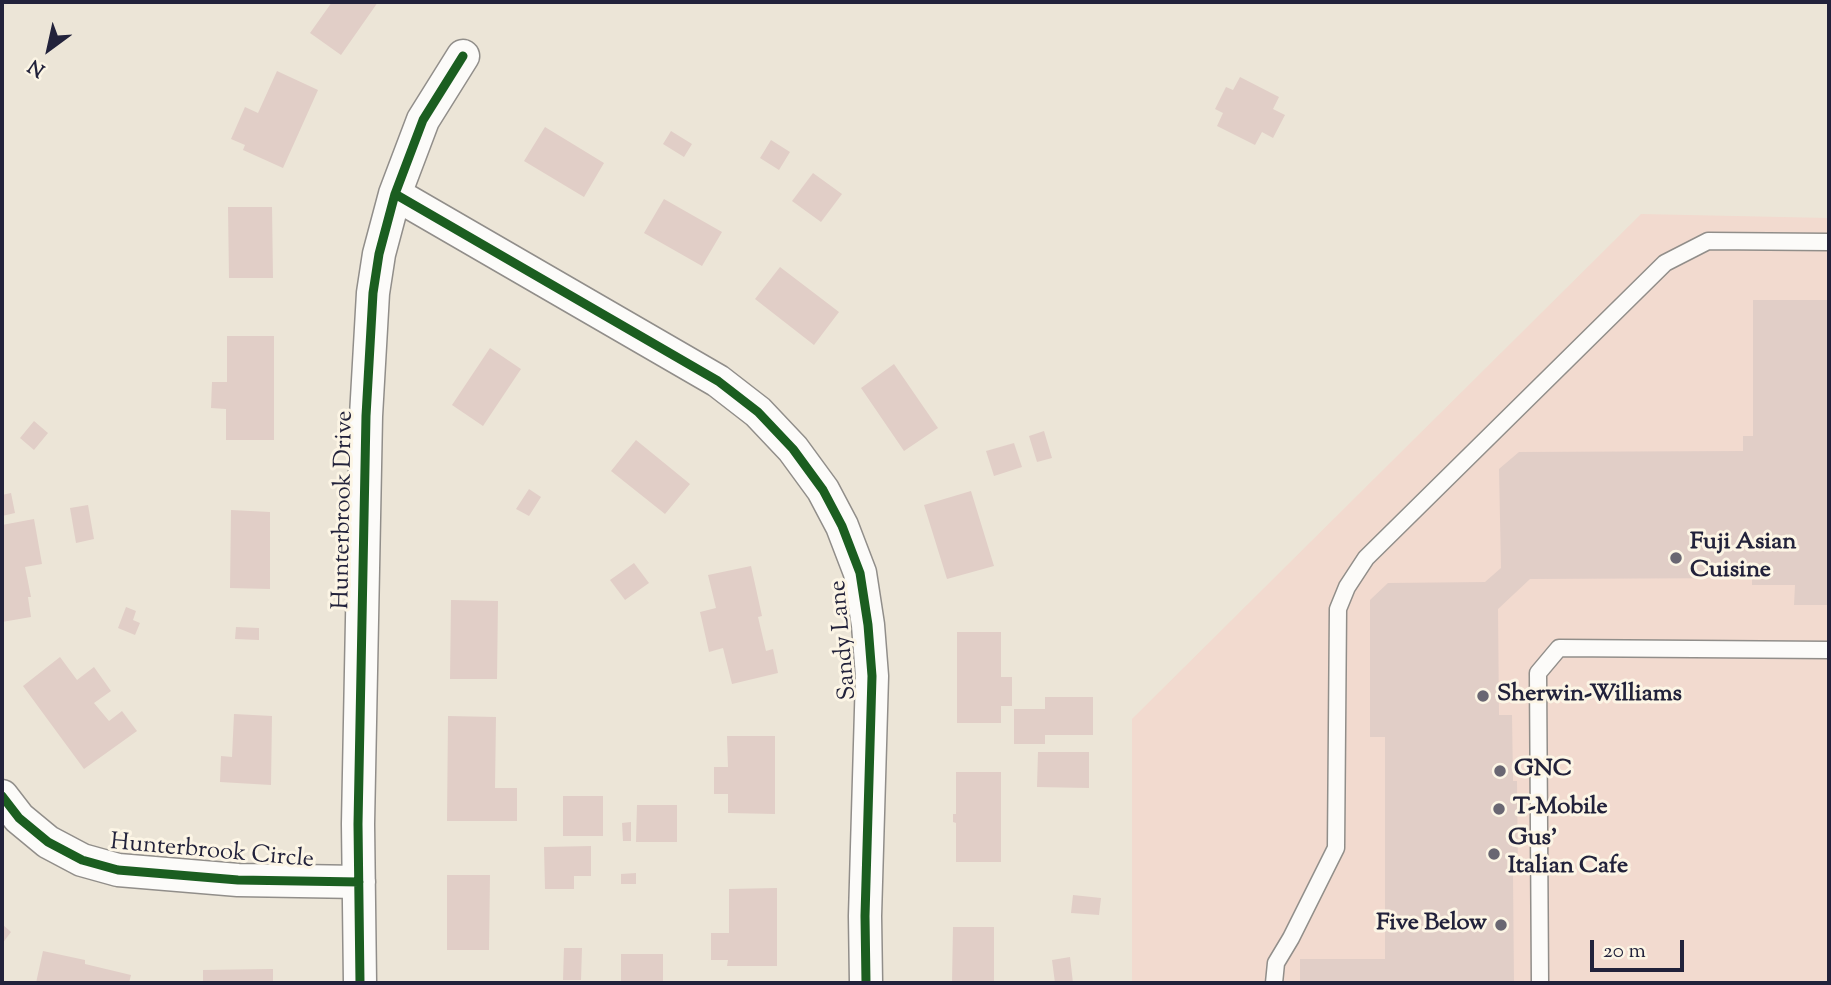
<!DOCTYPE html>
<style>
body{margin:0}
#map{position:relative;width:1831px;height:985px;overflow:hidden;background:#ece5d7;font-family:"Sorts Mill Goudy",serif}
canvas{display:block}
.frame{position:absolute;inset:0;border:4px solid #22223b;pointer-events:none}
.north{position:absolute;left:14px;top:14px;width:70px;height:70px;-webkit-text-stroke:5px #fcf5e5;paint-order:stroke;rotate:213deg;font-size:19px;font-weight:700;line-height:28px;text-align:center;color:#22223b}
.north::after{content:'';display:block;margin:auto;width:24px;height:32px;background:#22223b;clip-path:polygon(50% 0,100% 100%,50% 72%,0 100%)}
.scale{position:absolute;left:1590px;top:940px;width:94px;height:32px;box-sizing:border-box;border:4px solid #22223b;border-top:0;padding-left:9px;font-size:21px;line-height:24px;white-space:nowrap;color:#22223b;-webkit-text-stroke:5px #fcf5e5;paint-order:stroke}
</style>
<div id="map">
<canvas width="1831" height="985"></canvas>
<div class="frame"></div>
<div class="north">N</div>
<div class="scale">20 m</div>
</div>
<script>
const ctx = document.querySelector('canvas').getContext('2d');
ctx.lineJoin = 'round';
function fillPath(path, color) { ctx.fillStyle = color; ctx.fill(path, 'evenodd'); }
const shape = rows => new Path2D(rows.map(r => 'M' + r).join(''));
function stroke(path, color, width, dash) { ctx.strokeStyle = color; ctx.lineWidth = width; ctx.lineCap = dash ? 'butt' : 'round'; ctx.setLineDash(dash || []); ctx.stroke(path); }
function drawText(font, color, halo, rows, align = 'center') {
  ctx.font = font + ' "Sorts Mill Goudy",serif'; ctx.lineWidth = 6; ctx.setLineDash([]); ctx.textBaseline = 'middle'; ctx.strokeStyle = halo; ctx.fillStyle = color; for (const [text, x, y, turn = 0] of rows) {
    ctx.save(); ctx.translate(x, y); ctx.rotate((+turn || 0) * Math.PI / 180); ctx.textAlign = isNaN(turn) ? turn : align; if (halo) ctx.strokeText(text, 0, 0); ctx.fillText(text, 0, 0); ctx.restore();
  }
}
fillPath(shape([
 [1641,214,1829,218,1829,983,1132,983,1132,719]
]), '#f2dacf');
fillPath(shape([
 [332,2,378,2,341,55,310,33],
 [277,71,318,90,283,168,243,150,245,145,231,139,245,107,258,113],
 [1240,77,1279,97,1273,109,1285,115,1273,138,1262,132,1255,145,1217,126,1223,113,1215,109,1226,87,1233,90],
 [545,127,604,163,584,197,524,161],
 [671,131,692,144,684,157,663,144],
 [771,140,790,152,779,170,760,158],
 [813,173,842,194,821,222,792,201],
 [664,199,722,232,702,266,644,233],
 [228,207,272,207,273,278,229,278],
 [780,267,839,312,814,345,755,299],
 [1753,300,1829,300,1829,605,1794,605,1795,585,1752,585,1752,578,1530,579,1498,609,1499,715,1512,715,1513,781,1517,781,1518,875,1513,875,1514,983,1300,983,1300,959,1385,959,1385,737,1370,737,1370,600,1388,583,1485,582,1501,568,1499,469,1519,452,1743,451,1743,436,1753,436],
 [227,336,274,336,274,440,226,440,226,409,211,408,212,382,227,382],
 [490,348,521,369,483,426,452,405],
 [894,364,938,428,904,451,861,388],
 [34,421,48,433,34,450,20,438],
 [1044,431,1052,458,1037,462,1029,436],
 [636,440,690,484,665,514,611,471],
 [1014,443,1022,467,994,476,986,451],
 [529,489,541,497,529,516,516,509],
 [971,491,994,566,947,579,924,505],
 [11,493,15,513,2,516,2,495],
 [88,505,94,539,76,543,70,508],
 [231,510,270,512,270,589,230,588],
 [34,519,42,564,25,567,31,597,28,597,31,617,2,622,2,525],
 [634,563,649,583,625,600,610,580],
 [751,566,762,616,758,617,766,651,773,649,778,673,732,684,723,648,709,652,700,612,716,608,708,575],
 [451,600,498,601,497,679,450,679],
 [126,607,136,611,133,620,140,623,135,635,118,628],
 [236,627,259,628,259,640,235,639],
 [957,632,1001,632,1001,677,1012,677,1012,706,1001,706,1001,723,957,723],
 [60,657,77,680,94,667,111,691,94,703,109,721,122,711,137,731,84,769,23,686],
 [1045,697,1093,697,1093,735,1045,735,1045,744,1014,744,1014,709,1045,709],
 [234,714,272,716,271,785,220,782,221,756,232,757],
 [448,716,496,717,495,788,517,788,517,821,447,821],
 [727,736,775,736,775,814,728,813,728,794,714,794,714,767,728,767],
 [1038,752,1089,752,1089,788,1037,787],
 [956,772,1001,772,1001,862,956,862,956,823,953,822,953,814,956,814],
 [563,796,603,796,603,836,563,836],
 [637,805,677,805,677,842,636,842],
 [631,822,631,841,623,841,622,823],
 [591,846,591,876,574,876,574,889,545,889,544,847],
 [636,873,636,884,621,884,621,874],
 [447,875,490,875,489,950,447,950],
 [777,888,777,966,727,966,728,960,711,960,711,933,729,933,729,889],
 [1073,895,1101,898,1099,915,1071,913],
 [2,924,11,932,2,944],
 [953,927,994,927,994,983,952,983],
 [564,948,582,948,581,980,563,980],
 [43,951,85,960,85,964,131,975,129,983,36,983],
 [621,954,663,954,663,983,621,983],
 [1070,957,1073,983,1055,983,1052,960],
 [273,969,273,983,203,983,203,970]
]), '#e1cec7');
const lane = shape([
 [1274,983,1276,963,1291,938,1336,848,1338,609,1347,587,1366,558,1665,263,1708,241,1829,242],
 [1540,983,1538,673,1559,648,1829,650]
]);
const street = shape([
 [395,194,718,381,758,412,793,449,823,490,842,526,860,573,868,625,872,676,865,916,866,983],
 [2,796,19,818,48,842,82,860,118,870,238,880,359,882],
 [360,983,358,824,366,416,373,293,379,254,395,194,423,120,463,56]
]);
stroke(lane, '#918e8a', 19);
stroke(street, '#918e8a', 35);
stroke(lane, '#fcfbf9', 16);
stroke(street, '#fcfbf9', 32);
stroke(shape([
 [395,194,718,381,758,412,793,449,823,490,842,526,860,573,868,625,872,676,865,916,866,983],
 [2,796,19,818,48,842,82,860,118,870,238,880,359,882],
 [360,983,358,824,366,416,373,293,379,254,395,194,423,120,463,56]
]), '#1b5e20', 9);
for (const [x, y, r, color] of [
 [1676,558,7,"#696672"],
 [1483,696,7,"#696672"],
 [1500,771,7,"#696672"],
 [1499,809,7,"#696672"],
 [1494,854,7,"#696672"],
 [1501,925,7,"#696672"]
]) { const dot = new Path2D(); dot.arc(x, y, r, 0, 2 * Math.PI); ctx.fillStyle = color; ctx.fill(dot); stroke(dot, '#fcf5e5', 2.5); }
drawText('24px', '#22223b', '#fcf5e5', [
 ["Hunterbrook Drive",345,510,-89],
 ["Sandy Lane",845,640,-95],
 ["Hunterbrook Circle",212,853,5]
]);
drawText('bold 24px', '#22223b', '#fcf5e5', [
 ["Fuji Asian",1690,544],
 ["Cuisine",1690,572],
 ["Sherwin-Williams",1497,696],
 ["GNC",1514,771],
 ["T-Mobile",1513,809],
 ["Gus'",1508,840],
 ["Italian Cafe",1508,868],
 ["Five Below",1487,925,"right"]
], 'left');
</script>
